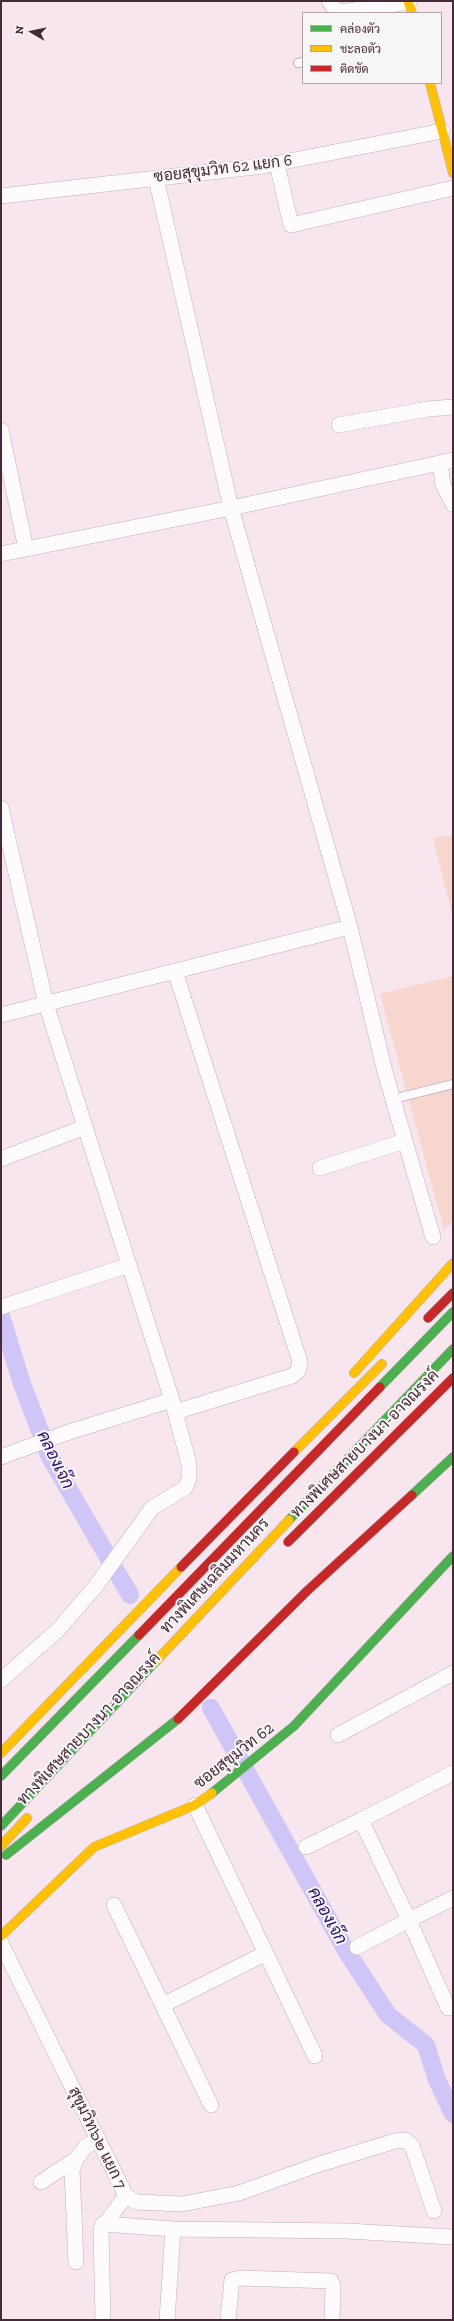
<!DOCTYPE html>
<meta charset="utf-8">
<style>
body{margin:0}
#map{position:relative;width:454px;height:2321px;overflow:hidden;background:#f7e6ee;font-family:"Zilla Slab",Sarabun,serif}
canvas{display:block}
.frame{position:absolute;inset:0;border:2px solid #472a38;pointer-events:none}
.legend{position:absolute;left:302px;top:12px;width:140px;height:72px;box-sizing:border-box;background:#f6f6f6;border:1px solid #b0a4aa;margin:0;padding:5px 7px;list-style:none;font-size:12px;color:#472a38}
.legend li{display:flex;align-items:center;gap:8px;height:20px}
.legend b{width:20px;border:1px solid #b0a4aa}
.north{position:absolute;left:12px;top:12px;width:40px;height:40px;-webkit-text-stroke:3px #f6f6f6;paint-order:stroke;rotate:279deg;font-size:11px;font-weight:700;line-height:16px;text-align:center;color:#472a38}
.north::after{content:'';display:block;margin:auto;width:14px;height:18px;background:#472a38;clip-path:polygon(50% 0,100% 100%,50% 72%,0 100%)}
</style>
<div id="map">
<canvas width="454" height="2321"></canvas>
<div class="frame"></div>
<ul class="legend">
<li><b style="height:5px;background:#4caf50"></b>คล่องตัว</li>
<li><b style="height:5px;background:#ffc107"></b>ชะลอตัว</li>
<li><b style="height:5px;background:#c62828"></b>ติดขัด</li>
</ul>
<div class="north">N</div>
</div>
<script>
const ctx = document.querySelector('canvas').getContext('2d');
ctx.lineJoin = 'round';
function fillPath(path, color) { ctx.fillStyle = color; ctx.fill(path, 'evenodd'); }
const shape = rows => new Path2D(rows.map(r => 'M' + r).join(''));
function stroke(path, color, width, dash) { ctx.strokeStyle = color; ctx.lineWidth = width; ctx.lineCap = dash ? 'butt' : 'round'; ctx.setLineDash(dash || []); ctx.stroke(path); }
function drawText(font, color, halo, rows, align = 'center') {
  ctx.font = font + ' "Zilla Slab",Sarabun,serif'; ctx.lineWidth = 4; ctx.setLineDash([]); ctx.textBaseline = 'middle'; ctx.strokeStyle = halo; ctx.fillStyle = color; for (const [text, x, y, turn = 0] of rows) {
    ctx.save(); ctx.translate(x, y); ctx.rotate((+turn || 0) * Math.PI / 180); ctx.textAlign = isNaN(turn) ? turn : align; if (halo) ctx.strokeText(text, 0, 0); ctx.fillText(text, 0, 0); ctx.restore();
  }
}
fillPath(shape([
 [453,835,453,918,433,838],
 [453,976,453,1221,444,1230,380,994]
]), '#f6d6cd');
stroke(shape([
 [1,1316,22,1384,50,1457,130,1595],
 [211,1708,345,1949,388,2015,426,2045,437,2080,453,2114]
]), '#cfc5f6', 18);
const lane = shape([
 [298,63,303,62],
 [393,1099,453,1084]
]);
const street = shape([
 [329,1,334,8,341,12,409,2],
 [277,164,291,225,453,188],
 [156,178,231,508,350,927,385,1072,433,1237],
 [1,196,263,166,442,131],
 [339,425,428,409,453,407],
 [1,430,26,549],
 [440,463,443,485,453,504],
 [1,554,231,508,453,460],
 [1,808,46,1004,172,1400,189,1464,189,1479,185,1488,152,1508,95,1587,58,1630,1,1680],
 [175,971,300,1362,298,1371,292,1376,175,1412],
 [1,1015,350,927],
 [1,1159,85,1127],
 [320,1168,405,1141],
 [1,1307,129,1265],
 [1,1457,66,1433,172,1400],
 [338,1735,453,1673],
 [195,1805,315,2056],
 [306,1847,361,1820],
 [453,1898,409,1920,448,2008,453,2006],
 [114,1905,211,2105],
 [1,1943,126,2196,136,2202,182,2204,239,2193,317,2165,395,2141,405,2140,412,2146,434,2211],
 [357,1947,409,1920,361,1820,453,1773],
 [163,2005,266,1953],
 [41,2182,76,2159],
 [103,2224,173,2229,347,2231,453,2237],
 [76,2262,72,2170,76,2159,85,2147,98,2139],
 [103,2320,101,2229,126,2196],
 [167,2320,173,2229],
 [228,2320,232,2280,240,2278,331,2281,333,2286,332,2320]
]);
const fast = shape([
 [380,1387,453,1312],
 [412,1495,453,1457],
 [289,1520,453,1349],
 [1,1776,139,1635],
 [212,1793,294,1726,453,1556],
 [1,1826,156,1661],
 [6,1855,178,1719]
]);
const slow = shape([
 [408,1,412,13],
 [430,83,453,173],
 [354,1373,453,1263],
 [294,1452,382,1364],
 [156,1661,289,1520],
 [1,1753,181,1567],
 [1,1846,27,1818],
 [1,1936,94,1847,195,1805,212,1793]
]);
const jam = shape([
 [428,1318,453,1293],
 [288,1542,453,1378],
 [181,1567,294,1452],
 [139,1635,380,1387],
 [178,1719,307,1591,412,1495]
]);
stroke(lane, '#c4afb9', 10);
stroke(street, '#c4afb9', 16);
stroke(fast, '#c4afb9', 10);
stroke(slow, '#c4afb9', 10);
stroke(jam, '#c4afb9', 10);
stroke(lane, '#fefbfc', 8);
stroke(street, '#fefbfc', 15);
stroke(fast, '#4caf50', 9);
stroke(slow, '#ffc107', 9);
stroke(jam, '#c62828', 9);
drawText('16px', '#472a38', '#f6f6f6', [
 ["ซอยสุขุมวิท 62 แยก 6",223,169,-7],
 ["ทางพิเศษสายบางนา-อาจณรงค์",365,1444,-45],
 ["ทางพิเศษเฉลิมมหานคร",215,1576,-47],
 ["ทางพิเศษสายบางนา-อาจณรงค์",89,1729,-47],
 ["ซอยสุขุมวิท 62",234,1756,-38],
 ["สุขุมวิท๖๒ แยก 7",97,2138,64]
]);
drawText('italic 17px', '#2d0a6b', '#f6f6f6', [
 ["คลองเจ๊ก",55,1460,64],
 ["คลองเจ๊ก",327,1916,61]
]);
</script>
